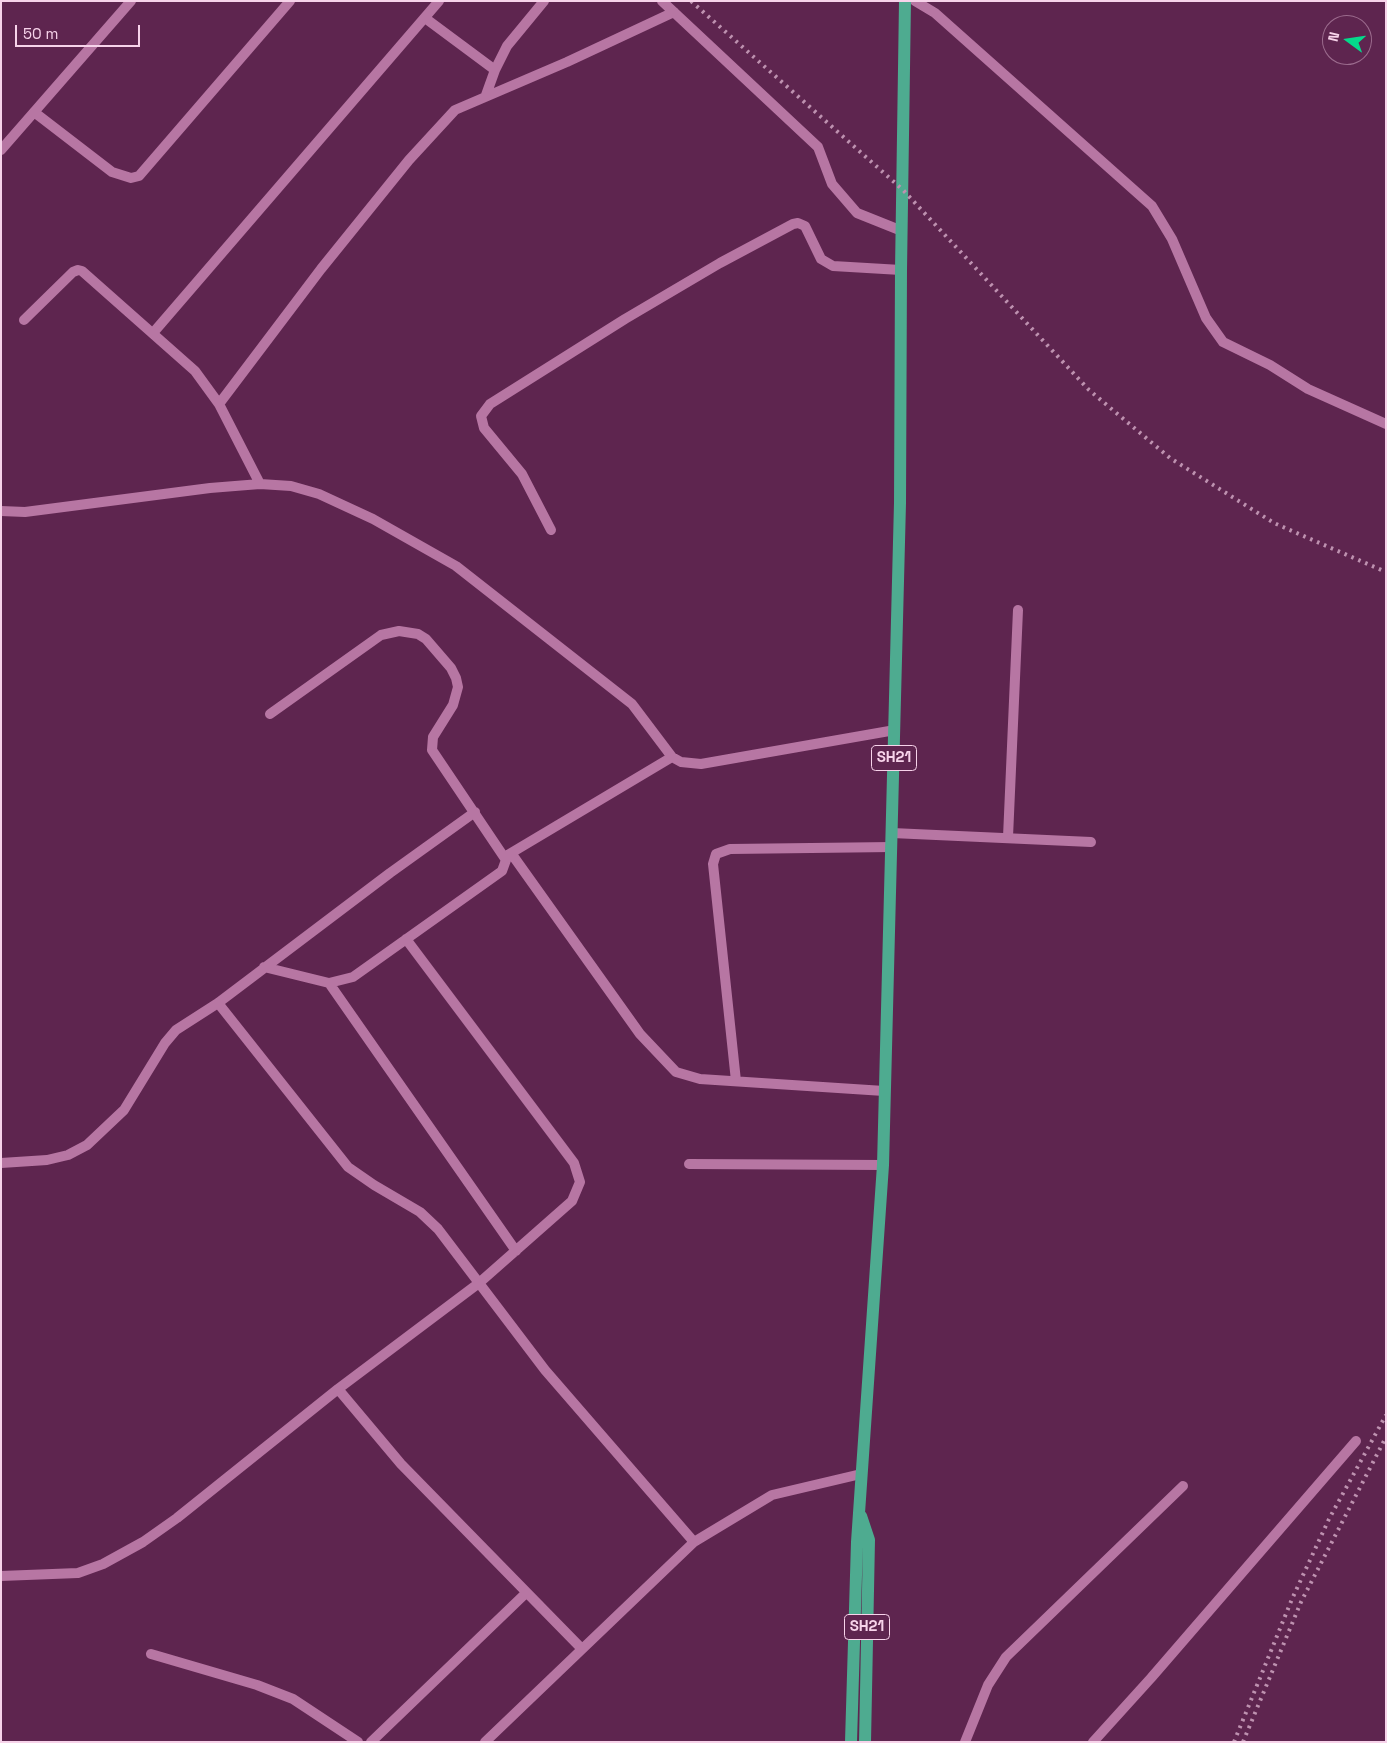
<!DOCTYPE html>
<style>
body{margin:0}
#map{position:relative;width:1387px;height:1743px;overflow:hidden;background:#5e254f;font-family:"Space Grotesk",sans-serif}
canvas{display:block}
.frame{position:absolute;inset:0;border:2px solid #f7d3ea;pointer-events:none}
.north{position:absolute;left:1322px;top:15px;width:50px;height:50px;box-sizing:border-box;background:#5e254f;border:1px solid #9b6b8d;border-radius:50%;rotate:284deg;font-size:14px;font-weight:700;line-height:20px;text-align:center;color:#f7d3ea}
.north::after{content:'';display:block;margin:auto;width:18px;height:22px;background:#05d98b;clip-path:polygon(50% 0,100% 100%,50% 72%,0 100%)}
.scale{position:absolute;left:15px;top:25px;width:125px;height:22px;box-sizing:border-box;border:2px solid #f7d3ea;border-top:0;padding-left:6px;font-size:15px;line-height:18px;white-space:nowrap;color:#f7d3ea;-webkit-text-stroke:4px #5e254f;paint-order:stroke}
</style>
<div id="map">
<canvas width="1387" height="1743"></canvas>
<div class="frame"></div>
<div class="north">N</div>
<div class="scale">50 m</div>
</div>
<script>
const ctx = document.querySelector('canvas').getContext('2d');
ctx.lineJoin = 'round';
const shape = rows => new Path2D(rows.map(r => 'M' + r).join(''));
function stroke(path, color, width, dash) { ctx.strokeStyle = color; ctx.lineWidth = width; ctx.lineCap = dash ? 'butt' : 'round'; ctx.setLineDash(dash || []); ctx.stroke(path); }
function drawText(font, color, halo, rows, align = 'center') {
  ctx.font = font + ' "Space Grotesk",sans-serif'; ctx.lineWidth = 4.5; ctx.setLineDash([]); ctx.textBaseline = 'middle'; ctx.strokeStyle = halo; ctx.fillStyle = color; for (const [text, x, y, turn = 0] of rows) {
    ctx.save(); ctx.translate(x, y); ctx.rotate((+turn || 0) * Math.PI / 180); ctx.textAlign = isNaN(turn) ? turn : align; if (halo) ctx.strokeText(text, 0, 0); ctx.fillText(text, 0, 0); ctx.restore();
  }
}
stroke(shape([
 [551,530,522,474,484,428,481,416,490,404,625,319,720,263,793,224,798,223,805,226,821,259,833,266,901,270],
 [892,833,1091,842],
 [1008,837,1018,610]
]), '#b776a3', 10);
stroke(shape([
 [662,1,818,147,832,184,857,213,902,231],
 [915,1,935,13,1152,206,1172,239,1206,318,1223,342,1270,365,1308,389,1386,424],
 [425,18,495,70],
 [486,95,495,70,507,46,544,1],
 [34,112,112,172,131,178,139,176,290,1],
 [1,150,131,1],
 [24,320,73,272,78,270,82,271,195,371,219,404,260,484],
 [153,333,439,1],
 [219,404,321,269,409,160,455,110,567,62,674,12],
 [1,511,25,512,210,488,260,484,291,486,319,494,373,519,456,566,632,704,672,757,681,762,701,764,895,730],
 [511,853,640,1034,676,1072,700,1079,884,1091],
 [506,856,672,757],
 [264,967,329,983,353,977,502,871,506,860,432,750,433,737,453,705,458,687,456,678,451,668,426,639,418,634,399,631,381,635,270,714],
 [329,983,516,1251],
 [218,1003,348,1167,374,1185,420,1212,438,1229,545,1370,694,1542],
 [736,1081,713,864,716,854,730,849,892,847],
 [1,1163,47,1160,68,1155,87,1145,124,1110,165,1043,176,1030,218,1003,390,873,475,812],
 [689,1164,883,1165],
 [338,1389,401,1464,582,1649],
 [1,1576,78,1573,103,1564,143,1542,177,1518,338,1389,479,1283,572,1201,580,1182,574,1163,406,939],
 [151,1654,257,1685,293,1699,358,1742],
 [371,1742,526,1593],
 [485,1742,694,1542,772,1495,861,1474],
 [965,1742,988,1685,1006,1657,1183,1486],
 [1093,1742,1151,1678,1356,1441]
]), '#b776a3', 10);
stroke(shape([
 [861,1516,869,1540,865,1742],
 [851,1742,857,1542,883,1165,900,503,901,270,905,1]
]), '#4eab90', 12);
stroke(shape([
 [691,1,903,190,1089,390,1170,458,1274,523,1386,572],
 [1234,1742,1292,1599,1329,1519,1386,1415],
 [1243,1742,1301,1602,1386,1437]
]), '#be92b0', 4, [2.5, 5]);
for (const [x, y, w] of [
 [894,758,45],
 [867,1627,45]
]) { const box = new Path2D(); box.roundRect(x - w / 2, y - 12.5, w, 25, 4); ctx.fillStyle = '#5e254f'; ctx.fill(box); stroke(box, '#f7d3ea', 1); }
drawText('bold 15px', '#f7d3ea', null, [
 ["SH21",894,758],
 ["SH21",867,1627]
]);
</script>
